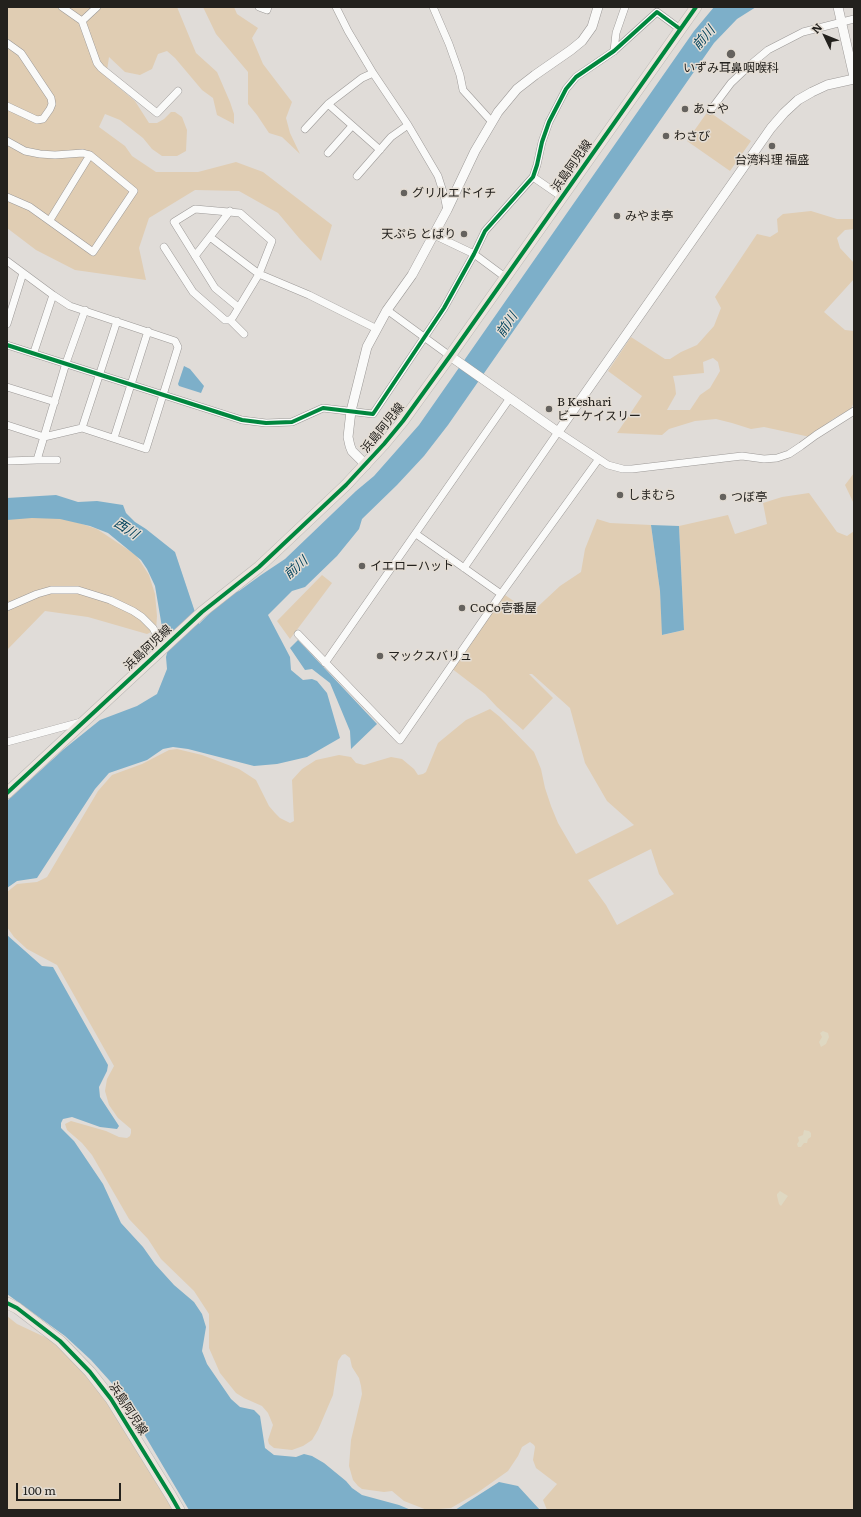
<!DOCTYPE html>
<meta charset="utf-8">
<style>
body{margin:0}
#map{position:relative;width:861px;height:1517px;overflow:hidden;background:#e0dcd8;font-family:Literata,serif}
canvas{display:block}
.frame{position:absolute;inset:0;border:8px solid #23211d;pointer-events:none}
.north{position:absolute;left:805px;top:16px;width:40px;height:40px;-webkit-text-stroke:3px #e4ddd4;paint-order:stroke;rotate:313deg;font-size:11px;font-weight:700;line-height:16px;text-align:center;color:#23211d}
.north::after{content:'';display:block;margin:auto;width:14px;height:18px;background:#23211d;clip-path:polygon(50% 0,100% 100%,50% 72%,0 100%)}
.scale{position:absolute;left:16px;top:1483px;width:105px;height:18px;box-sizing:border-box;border:2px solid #23211d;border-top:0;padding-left:5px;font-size:12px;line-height:14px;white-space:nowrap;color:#23211d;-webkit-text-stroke:3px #e4ddd4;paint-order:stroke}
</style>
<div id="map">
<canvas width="861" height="1517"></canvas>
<div class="frame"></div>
<div class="north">N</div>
<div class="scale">100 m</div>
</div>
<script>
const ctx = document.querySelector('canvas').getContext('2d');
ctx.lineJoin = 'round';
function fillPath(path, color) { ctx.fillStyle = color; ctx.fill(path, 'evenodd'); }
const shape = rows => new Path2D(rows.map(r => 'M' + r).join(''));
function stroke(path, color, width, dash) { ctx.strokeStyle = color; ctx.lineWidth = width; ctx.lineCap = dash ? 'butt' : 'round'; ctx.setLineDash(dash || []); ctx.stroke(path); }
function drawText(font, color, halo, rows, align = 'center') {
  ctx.font = font + ' Literata,"Noto Sans JP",serif'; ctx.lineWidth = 3; ctx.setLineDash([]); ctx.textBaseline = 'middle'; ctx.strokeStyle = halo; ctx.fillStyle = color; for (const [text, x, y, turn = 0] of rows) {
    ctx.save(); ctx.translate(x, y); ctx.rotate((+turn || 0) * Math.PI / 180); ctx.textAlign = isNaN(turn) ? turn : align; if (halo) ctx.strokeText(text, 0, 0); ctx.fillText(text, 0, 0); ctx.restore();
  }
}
fillPath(shape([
 [7,7,177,7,196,53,217,72,230,102,234,114,234,124,217,115,213,98,202,90,175,58,167,51,158,54,152,69,140,75,125,72,109,57,106,77,135,101,149,123,157,123,164,119,171,112,175,112,182,117,187,130,186,151,177,156,162,156,152,149,143,138,120,120,105,114,99,127,125,146,132,156,156,172,198,172,236,162,263,172,332,225,321,261,299,238,278,213,239,191,195,190,149,218,139,248,146,280,75,270,36,250,7,228],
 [203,7,234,7,237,14,258,28,252,38,263,64,292,102,286,118,290,133,300,154,282,137,269,133,257,115,248,104,248,72,216,34],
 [708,111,751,141,730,171,687,141],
 [811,211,837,219,854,219,854,229,845,230,837,238,840,248,854,263,854,279,824,312,845,330,854,331,854,402,851,409,833,419,810,437,764,427,751,429,732,423,716,419,695,421,669,429,662,435,617,433,642,396,608,371,631,337,665,359,670,359,681,352,697,345,714,326,721,308,715,297,757,234,770,237,778,232,777,219,783,214],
 [713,358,718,362,720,371,710,388,700,395,690,410,667,410,676,394,675,385,673,376,704,373,703,362],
 [854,473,854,504,845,485],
 [809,493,837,532,847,536,854,531,854,1510,547,1510,543,1500,557,1484,536,1468,533,1460,535,1447,534,1445,530,1442,522,1447,518,1456,508,1471,477,1493,451,1508,427,1510,404,1501,392,1491,384,1492,362,1489,358,1486,353,1480,349,1466,351,1440,362,1394,361,1386,359,1378,352,1367,350,1358,345,1354,342,1355,338,1361,333,1395,318,1430,312,1440,303,1446,292,1450,274,1448,269,1444,268,1440,273,1425,268,1413,262,1406,244,1398,236,1393,220,1373,209,1348,209,1314,194,1291,161,1259,148,1239,129,1219,92,1155,82,1143,67,1130,65,1124,71,1121,106,1131,119,1137,127,1138,130,1136,131,1133,131,1129,118,1118,109,1105,105,1091,107,1079,114,1066,57,965,27,949,14,937,7,927,7,892,17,884,37,882,47,877,98,791,112,775,142,764,169,750,177,749,202,755,239,769,256,780,269,806,275,813,280,818,290,823,294,821,292,780,302,769,316,760,339,755,351,757,356,763,364,765,391,757,402,759,414,769,418,775,423,774,426,772,438,743,466,720,490,709,500,717,534,752,541,769,545,788,551,806,558,823,576,854,634,825,607,801,585,763,570,708,532,674,529,674,553,698,523,730,497,707,485,694,451,668,505,595,531,613,560,586,581,572,585,549,597,519,610,523,651,525,660,591,663,635,684,630,679,526,728,515,735,534,767,524,763,503,782,497],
 [651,849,659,874,674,894,617,925,606,905,588,880],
 [26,515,61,517,97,529,136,555,149,575,155,594,157,616,156,630,147,634,88,617,45,611,7,650,7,519],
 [322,575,332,583,290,639,277,621],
 [7,1316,17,1324,49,1339,74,1355,150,1456,185,1510,7,1510]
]), '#e0cdb3');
fillPath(shape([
 [823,1031,828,1033,829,1037,826,1044,821,1047,819,1042,822,1037,820,1033],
 [804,1130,809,1131,811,1133,811,1137,808,1139,807,1143,804,1143,801,1147,798,1147,797,1144,799,1141,798,1137,803,1135],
 [780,1191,788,1196,781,1206,779,1204,777,1196,777,1194]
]), '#dfd8c2');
fillPath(shape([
 [714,7,756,7,737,19,714,43,448,425,424,456,397,485,362,519,359,529,337,556,305,587,292,591,268,615,290,657,291,670,303,680,312,679,317,681,327,693,340,738,307,757,277,764,254,766,188,749,173,747,163,749,147,760,109,773,95,789,37,878,17,881,7,888,7,801,64,749,100,720,137,706,157,694,167,669,166,657,168,649,163,633,155,586,147,569,141,560,108,533,90,526,60,519,32,518,7,520,7,498,56,495,78,502,97,501,123,505,126,513,135,522,146,529,175,552,199,624,229,594,239,591,261,575,285,559,356,491,374,476,419,425,694,31],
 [184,366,190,369,204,386,201,393,179,386,178,384],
 [651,525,679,526,684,630,662,635,660,591],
 [298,640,377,724,351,749,350,731,330,683,312,669,305,670,290,648],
 [7,935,42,966,53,967,108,1065,107,1071,99,1087,100,1097,119,1126,117,1129,100,1127,72,1117,63,1119,61,1123,61,1128,74,1141,103,1184,121,1223,143,1247,155,1264,174,1285,194,1302,202,1314,206,1327,202,1351,207,1364,231,1399,240,1407,254,1410,260,1416,265,1448,274,1455,296,1457,304,1454,312,1456,324,1463,346,1481,352,1488,362,1495,399,1505,411,1510,189,1510,118,1390,91,1360,65,1336,7,1294],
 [499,1482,518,1486,540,1510,455,1510]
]), '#7dafc9');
const street = shape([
 [62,7,82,21,97,63,101,68,157,113,178,91],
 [259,7,267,10,268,7],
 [336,7,348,31,373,73,408,125,438,176,444,195,447,210],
 [433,7,449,44,460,75,463,90,492,122],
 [82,21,97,7],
 [7,43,21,53,51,98,52,104,50,109,43,119,37,120,7,106],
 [614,51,616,33,625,7],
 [328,104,380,150],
 [710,111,731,83,750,65,768,50,803,32,854,19],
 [305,129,328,104,362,78,373,73],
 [7,141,25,151,40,154,55,155,83,153,90,155,134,191,93,252,30,207,7,197],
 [328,153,352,126],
 [357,176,391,137,408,125],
 [533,177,562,197],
 [50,220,90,155],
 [434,235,474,254,505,277],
 [210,237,259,274,309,295,377,329],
 [164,247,193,292,225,320,230,320],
 [195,256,230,211],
 [7,261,53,295,70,306,175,341,178,347,146,449,82,428,44,437,7,425],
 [238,307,215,288,174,222,195,209,240,213,272,241,259,274,233,317,230,320,244,334],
 [387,310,450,356],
 [7,324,23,273],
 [7,345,242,420,266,423,292,422,323,408,373,414,444,308,474,254,485,231,533,177,537,165,542,142,549,122,566,89,576,77,614,51,657,12,680,29],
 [34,352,53,295],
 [7,387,55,402],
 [82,428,117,321],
 [114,438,148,331],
 [37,460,57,460],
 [7,461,37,460,66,363,85,310],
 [416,534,501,594],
 [464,568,558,432,608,465,623,469,632,469,742,456,764,459,777,458,789,454,801,446,816,435,854,411],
 [7,607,37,594,51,590,78,590,110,600,133,611,142,617,153,628,163,647],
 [298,634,400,740,501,594,598,460],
 [325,663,510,398],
 [7,742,81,722]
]);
const secondary = shape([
 [838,7,854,77],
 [450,356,558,432,771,128,784,113,798,100,812,92,827,85,854,79],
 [366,465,352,451,350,446,348,437,351,411,367,347,387,310,412,275,447,210,475,151,498,112,517,89,535,75,571,50,582,41,592,27,598,7]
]);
const primary = shape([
 [7,793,202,612,259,567,346,485,384,444,403,421,450,356,696,7],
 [7,1303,17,1308,60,1341,90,1372,111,1399,171,1496,179,1510]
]);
stroke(street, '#9c9997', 8);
stroke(secondary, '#9c9997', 10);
stroke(primary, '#bbb9b7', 12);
stroke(street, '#fafaf9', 7);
stroke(secondary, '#fafaf9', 9);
stroke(primary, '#ebe4dd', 11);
stroke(shape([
 [7,345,242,420,266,423,292,422,323,408,373,414,444,308,474,254,485,231,533,177,537,165,542,142,549,122,566,89,576,77,614,51,657,12,680,29],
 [7,793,202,612,259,567,346,485,384,444,403,421,450,356,696,7],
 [7,1303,17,1308,60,1341,90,1372,111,1399,171,1496,179,1510]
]), '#00873e', 4);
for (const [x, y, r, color] of [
 [731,54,5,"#65625e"],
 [685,109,4,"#65625e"],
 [666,136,4,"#65625e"],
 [772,146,4,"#65625e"],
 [404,193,4,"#65625e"],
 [617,216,4,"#65625e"],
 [464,234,4,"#65625e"],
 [549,409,4,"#65625e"],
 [620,495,4,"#65625e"],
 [723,497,4,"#65625e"],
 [362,566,4,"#65625e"],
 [462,608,4,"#65625e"],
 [380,656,4,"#65625e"]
]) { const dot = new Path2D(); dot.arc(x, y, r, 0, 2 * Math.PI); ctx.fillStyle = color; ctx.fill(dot); stroke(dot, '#e4ddd4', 1.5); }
drawText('12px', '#23211d', '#e4ddd4', [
 ["いずみ耳鼻咽喉科",731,68,"center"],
 ["あこや",693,109],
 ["わさび",674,136],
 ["台湾料理 福盛",772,160,"center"],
 ["グリルエドイチ",412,193],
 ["みやま亭",625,216],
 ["天ぷら とばり",456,234,"right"],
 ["B Keshari",557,402],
 ["ビーケイスリー",557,416],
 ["しまむら",628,495],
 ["つぼ亭",731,497],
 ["イエローハット",370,566],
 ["CoCo壱番屋",470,608],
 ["マックスバリュ",388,656]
], 'left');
drawText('12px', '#23211d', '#e4ddd4', [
 ["浜島阿児線",572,166,-55],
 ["浜島阿児線",383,428,-51],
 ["浜島阿児線",148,648,-43],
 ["浜島阿児線",128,1409,57]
]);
drawText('italic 13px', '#03445e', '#e4ddd4', [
 ["前川",704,38,-50],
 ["前川",507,325,-56],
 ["西川",126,529,33],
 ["前川",296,568,-41]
]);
</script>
